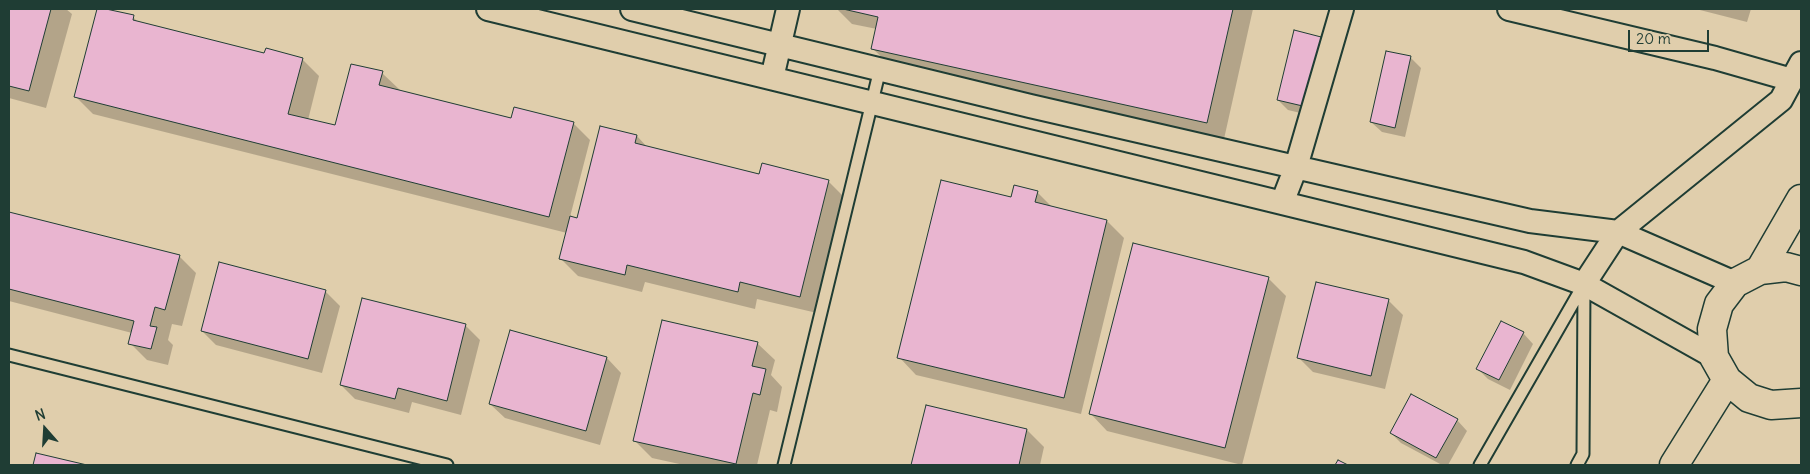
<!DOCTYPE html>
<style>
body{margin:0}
#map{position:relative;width:1810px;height:474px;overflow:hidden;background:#e0ceac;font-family:Delius,sans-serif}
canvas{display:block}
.frame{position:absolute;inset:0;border:10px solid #1f3d34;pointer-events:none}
.north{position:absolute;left:20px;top:404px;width:50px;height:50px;-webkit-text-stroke:4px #e0ceac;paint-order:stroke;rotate:341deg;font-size:14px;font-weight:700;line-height:20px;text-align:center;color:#1f3d34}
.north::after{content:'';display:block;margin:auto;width:18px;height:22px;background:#1f3d34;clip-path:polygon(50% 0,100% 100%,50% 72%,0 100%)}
.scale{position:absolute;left:1628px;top:30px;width:81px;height:22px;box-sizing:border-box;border:2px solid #1f3d34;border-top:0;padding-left:6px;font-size:15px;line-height:18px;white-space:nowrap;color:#1f3d34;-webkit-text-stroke:4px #e0ceac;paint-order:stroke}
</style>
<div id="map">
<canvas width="1810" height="474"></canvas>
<div class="frame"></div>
<div class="north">N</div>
<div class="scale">20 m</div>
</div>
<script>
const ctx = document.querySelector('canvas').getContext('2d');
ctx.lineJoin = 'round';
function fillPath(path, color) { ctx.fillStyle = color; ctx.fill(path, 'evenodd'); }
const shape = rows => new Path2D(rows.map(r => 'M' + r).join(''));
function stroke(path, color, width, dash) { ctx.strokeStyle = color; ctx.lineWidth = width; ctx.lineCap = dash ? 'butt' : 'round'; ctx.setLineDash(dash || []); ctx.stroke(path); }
fillPath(shape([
 [9,9,66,9,72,14,46,108,9,98],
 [98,9,133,17,140,24,265,55,302,59,319,76,308,120,336,127,382,73,400,90,399,91,512,120,573,123,590,140,570,217,578,219,601,128,637,136,648,148,760,175,828,181,845,198,817,313,757,299,755,309,645,282,642,292,578,276,561,259,567,233,93,114,76,97],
 [837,9,1253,9,1224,139,890,65,872,48,877,29,852,24],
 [1696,9,1751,9,1747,22],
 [1295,32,1317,117,1288,110,1278,100],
 [1411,58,1421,68,1405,137,1382,132,1371,122],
 [1037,192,1053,208,1107,221,1124,238,1081,414,916,375,899,357],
 [9,213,179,256,196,273,182,326,172,324,168,340,173,345,168,365,147,360,130,343,132,333,9,301],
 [1134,244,1269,279,1286,296,1242,465,1107,431,1090,413],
 [1316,283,1389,301,1403,315,1385,389,1313,372,1299,358],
 [325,291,340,306,322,373,216,345,202,331],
 [465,325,480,340,461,415,412,402,409,413,355,399,341,385],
 [511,331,607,358,621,373,600,445,505,418,490,404],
 [1523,333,1533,344,1510,390,1488,379,1478,369],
 [757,343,775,360,771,375,782,387,777,412,770,410,757,465,684,465,652,458,635,441],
 [927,406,1027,430,1044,447,1040,465,912,465],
 [1457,420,1467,431,1448,465,1442,465,1401,443,1391,433]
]), '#0003');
const building = shape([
 [9,9,51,9,29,91,9,86,9,9],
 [97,9,106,9,134,15,133,20,264,53,266,48,303,58,288,114,335,125,351,64,383,71,379,85,511,118,514,107,574,122,549,217,74,97,97,9],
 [843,9,1233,9,1207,123,871,49,878,17,843,9],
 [1294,30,1325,38,1307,107,1277,100,1294,30],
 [1386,51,1411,56,1395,128,1370,122,1386,51],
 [600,126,637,135,635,143,759,174,762,163,829,180,800,297,740,282,738,292,627,265,625,275,559,259,570,216,577,218,600,126],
 [941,180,1011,197,1014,185,1038,191,1035,202,1107,220,1064,398,897,358,941,180],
 [9,212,180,255,165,310,155,307,150,326,157,327,151,349,128,344,134,321,9,289,9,212],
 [1133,243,1269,277,1225,448,1089,414,1133,243],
 [219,262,326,290,308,359,201,331,219,262],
 [1316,282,1389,299,1371,376,1297,358,1316,282],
 [362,298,466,324,447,401,398,388,395,399,340,385,362,298],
 [662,320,758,342,752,366,766,369,760,395,753,393,736,464,633,441,662,320],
 [1501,321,1524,332,1499,380,1476,369,1501,321],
 [510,330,607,357,586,431,489,404,510,330],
 [1411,394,1458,419,1436,458,1390,433,1411,394],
 [926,405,1027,429,1019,465,911,465,926,405],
 [36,453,87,465,33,465,36,453],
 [1338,460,1348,465,1335,465,1338,460]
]);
fillPath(building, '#e9b5d0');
stroke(building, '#1f3d34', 1);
const lane = shape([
 [9,355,447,465],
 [784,465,880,69],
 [1480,465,1584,284],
 [1577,465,1583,454,1584,286]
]);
const street = shape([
 [488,9,1524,262,1584,284,1714,357],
 [632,9,1030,106,1530,221,1618,232,1735,283],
 [1509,9,1715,58,1792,80],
 [772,78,788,9],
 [1282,203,1296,167,1342,9],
 [1584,284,1618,232,1781,100,1801,63]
]);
const secondary = shape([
 [1760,270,1801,199],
 [1801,271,1786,267,1760,270,1735,283,1719,304,1712,329,1714,357,1727,380,1749,398,1771,405,1801,403],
 [1674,465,1727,380]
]);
stroke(lane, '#1f3d34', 15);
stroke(street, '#1f3d34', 26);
stroke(secondary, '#1f3d34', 31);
stroke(lane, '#e0ceac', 11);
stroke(street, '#e0ceac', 22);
stroke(secondary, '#e0ceac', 28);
</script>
